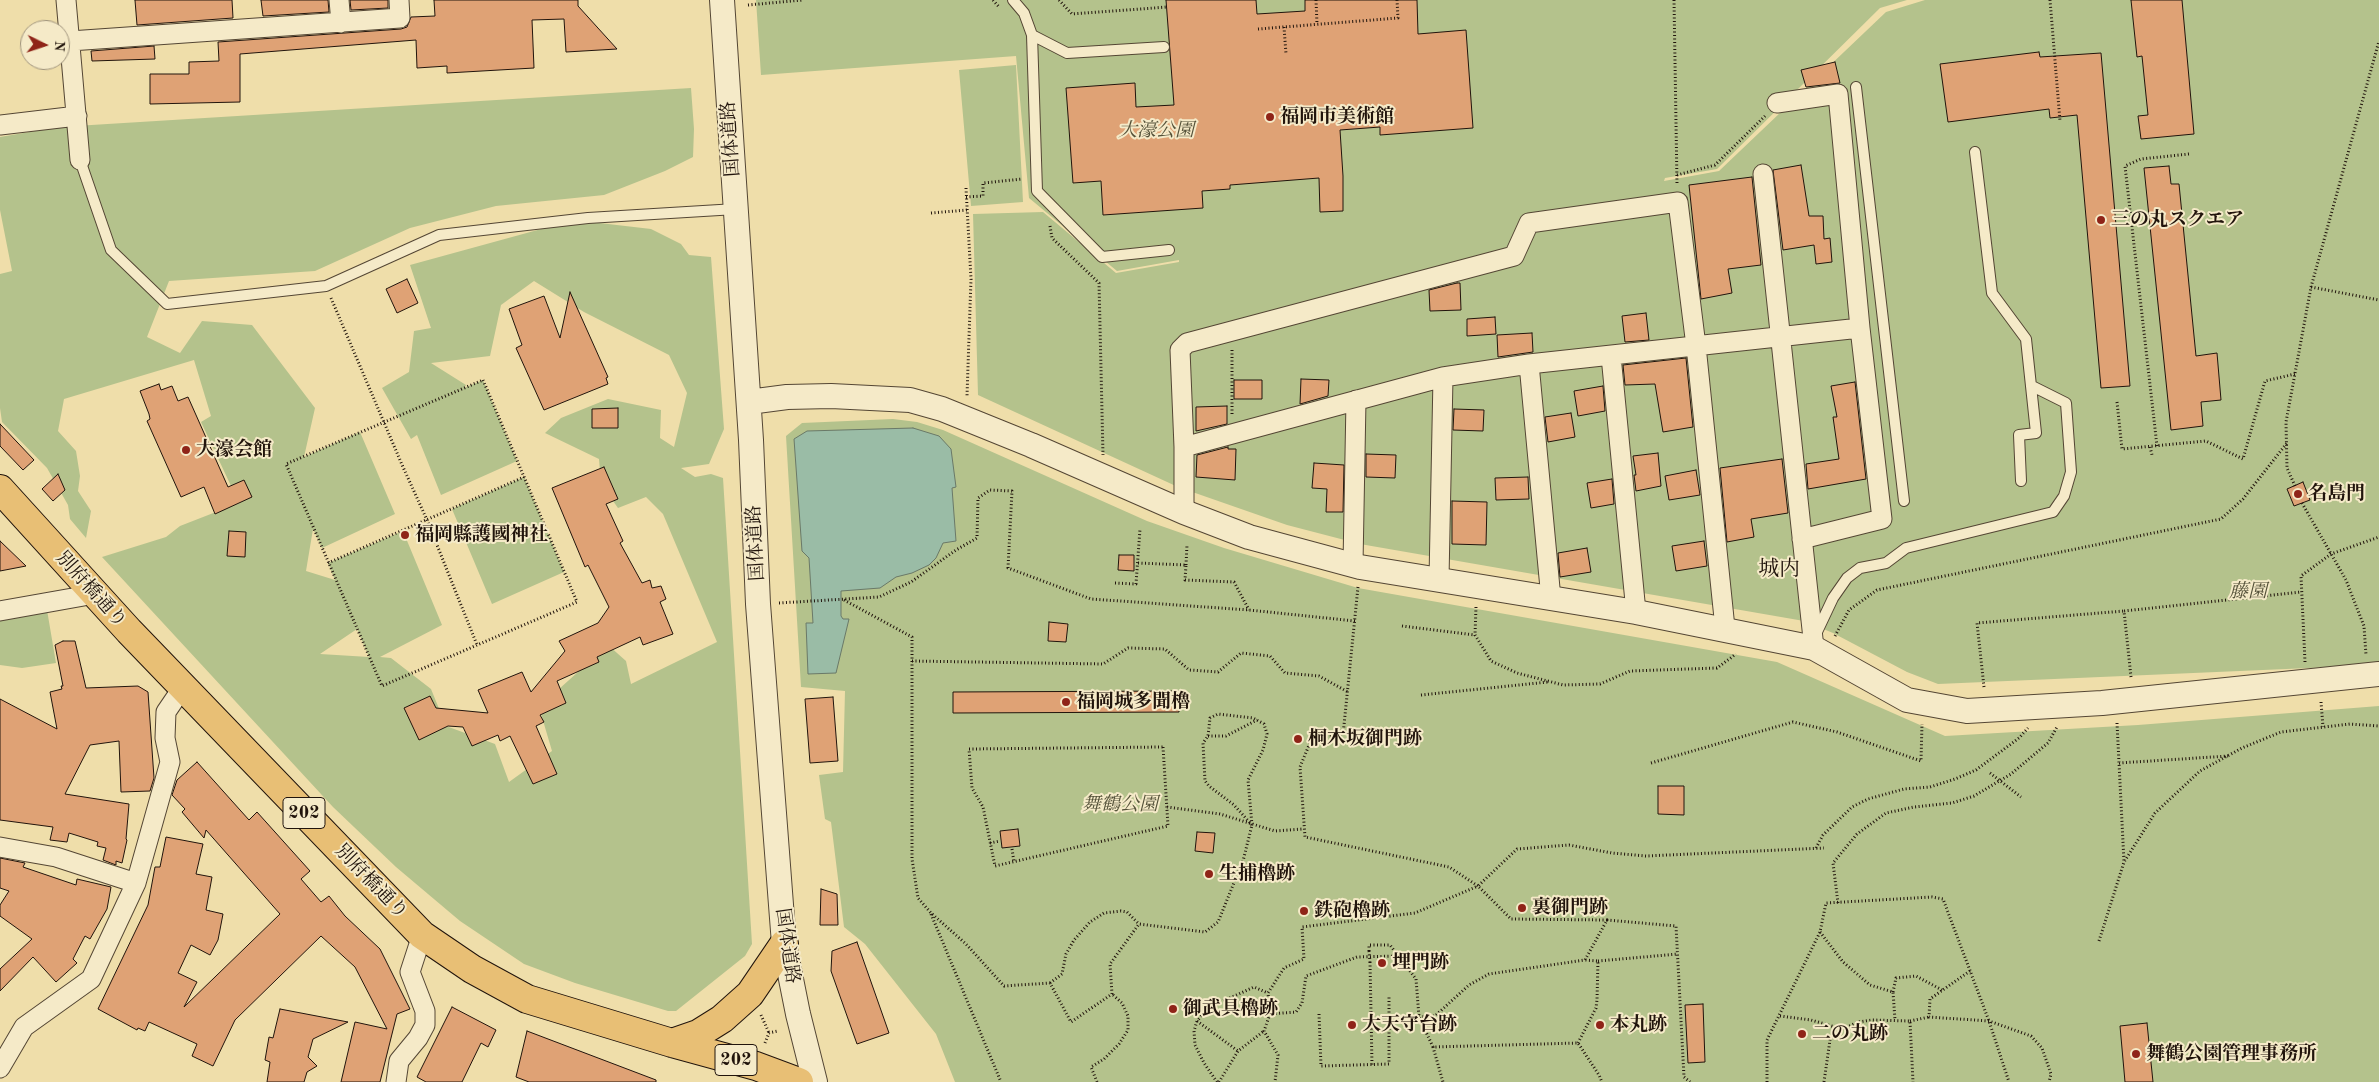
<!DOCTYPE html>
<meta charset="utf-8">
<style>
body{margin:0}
#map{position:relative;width:2379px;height:1082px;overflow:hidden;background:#efdeaa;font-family:"Old Standard TT",serif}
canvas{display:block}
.north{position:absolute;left:20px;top:20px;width:50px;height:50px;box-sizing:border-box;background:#f5eac8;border:1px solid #a0947d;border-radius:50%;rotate:94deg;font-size:14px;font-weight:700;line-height:20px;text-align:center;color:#21140c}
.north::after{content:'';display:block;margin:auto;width:18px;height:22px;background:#8f2418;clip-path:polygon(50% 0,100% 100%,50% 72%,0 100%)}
</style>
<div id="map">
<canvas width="2379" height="1082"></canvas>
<div class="north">N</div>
</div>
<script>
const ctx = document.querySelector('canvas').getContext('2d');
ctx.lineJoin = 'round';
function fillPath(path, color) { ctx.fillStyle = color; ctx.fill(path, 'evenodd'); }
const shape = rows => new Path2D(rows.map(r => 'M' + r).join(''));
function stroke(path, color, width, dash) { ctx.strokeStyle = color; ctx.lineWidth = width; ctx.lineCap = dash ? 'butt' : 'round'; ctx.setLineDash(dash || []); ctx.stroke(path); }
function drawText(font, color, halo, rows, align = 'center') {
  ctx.font = font + ' "Old Standard TT","Noto Serif JP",serif'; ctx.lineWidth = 4; ctx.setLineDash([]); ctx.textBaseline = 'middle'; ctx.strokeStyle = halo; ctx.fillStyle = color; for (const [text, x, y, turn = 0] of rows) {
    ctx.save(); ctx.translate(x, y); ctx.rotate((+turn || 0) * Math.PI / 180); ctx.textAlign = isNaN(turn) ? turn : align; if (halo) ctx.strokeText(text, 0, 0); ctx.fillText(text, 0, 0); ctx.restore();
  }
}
fillPath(shape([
 [756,0,1907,0,1880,8,1717,169,1665,178,1664,181,1719,171,1886,12,1925,0,2379,0,2379,665,1938,684,1907,672,1833,633,1804,621,1360,544,1287,525,1178,487,978,395,973,214,1043,212,1116,273,1179,262,1179,260,1117,271,1029,198,1016,56,761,75],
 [1016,65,1023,202,971,206,959,70],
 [691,88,694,129,693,157,665,171,604,195,496,206,410,228,315,271,169,281,147,337,180,353,202,321,252,325,315,408,304,457,360,432,395,514,322,548,313,529,306,571,335,580,328,563,403,531,442,625,380,657,391,658,431,689,446,726,495,744,509,782,552,751,539,707,608,645,626,661,631,684,717,642,663,514,646,497,618,508,601,484,599,459,545,433,561,418,608,399,661,410,660,438,674,447,687,393,669,355,584,312,534,281,501,305,490,356,431,363,466,385,464,388,483,380,517,461,441,495,417,435,411,439,382,388,409,372,414,331,431,328,410,265,574,220,651,229,681,244,689,255,711,257,724,429,709,464,681,468,695,477,711,474,723,478,752,944,745,956,676,1011,668,1011,575,983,524,964,460,921,396,867,333,807,102,557,166,537,180,526,239,503,201,422,211,416,194,360,64,399,58,431,76,451,80,476,78,491,91,511,86,538,70,519,68,505,47,468,2,422,0,408,0,274,12,271,0,210,0,137,59,127],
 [357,629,369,657,320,654],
 [893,419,917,422,943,430,1147,521,1224,548,1358,588,1777,662,1945,736,2138,725,2379,706,2379,1082,955,1082,936,1034,865,944,844,927,831,822,825,819,819,775,843,772,845,691,801,687,786,436,802,423],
 [524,477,564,572,492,604,452,509],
 [47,610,56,663,22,668,0,665,0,618]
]), '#b4c28c');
const water = shape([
 [913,428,939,436,951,449,956,487,952,488,956,541,943,543,936,558,929,565,912,573,896,577,880,588,841,591,841,616,843,619,849,619,836,673,808,674,806,623,813,623,809,558,802,551,794,439,807,431,913,428]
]);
fillPath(water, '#9abca6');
stroke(water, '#6a7968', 1);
const building = shape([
 [135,0,232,0,233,18,137,25,135,0],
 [261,0,328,0,329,12,263,16,261,0],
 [350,0,388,0,388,8,351,10,350,0],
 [434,0,578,0,578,6,617,49,566,52,564,19,532,20,534,68,447,73,447,66,417,68,416,40,240,54,240,102,150,104,150,74,189,74,189,62,219,61,218,42,401,29,407,27,411,17,435,16,434,0],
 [1166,0,1256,0,1257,14,1305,11,1305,0,1417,0,1418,34,1466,30,1473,128,1380,135,1380,127,1340,130,1343,176,1343,211,1320,212,1319,178,1230,185,1230,189,1202,191,1203,208,1103,215,1101,181,1073,183,1066,88,1135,83,1136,107,1174,105,1166,0],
 [2131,0,2182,0,2194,134,2141,139,2138,116,2148,115,2142,56,2137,57,2131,0],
 [154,46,155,59,92,61,91,51,154,46],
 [2039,52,2040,57,2101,53,2130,386,2101,388,2077,115,2050,118,2049,109,1948,122,1940,64,2039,52],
 [1835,62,1840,83,1806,87,1801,70,1835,62],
 [1801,165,1809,216,1823,216,1824,239,1830,238,1832,262,1816,264,1814,245,1783,250,1773,170,1801,165],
 [2169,166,2171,184,2179,184,2196,356,2217,353,2221,400,2201,402,2203,426,2171,430,2144,168,2169,166],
 [1752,177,1761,265,1728,269,1732,293,1701,299,1689,185,1752,177],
 [407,279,418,303,397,313,386,289,407,279],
 [1457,283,1460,283,1461,310,1430,311,1429,290,1457,283],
 [570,292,608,377,606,378,608,384,544,410,516,348,522,345,509,309,544,296,560,338,570,292],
 [1646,313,1649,340,1625,342,1622,316,1646,313],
 [1495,317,1496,334,1467,336,1467,319,1495,317],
 [1532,333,1533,352,1498,357,1497,335,1532,333],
 [1686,358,1693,427,1663,432,1655,384,1625,385,1623,365,1686,358],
 [1301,379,1329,380,1328,396,1300,404,1301,379],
 [1234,380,1262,380,1262,399,1234,399,1234,380],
 [1855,382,1866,479,1808,489,1806,464,1839,459,1833,417,1837,417,1831,386,1855,382],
 [159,384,161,390,172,386,178,401,188,397,228,487,244,480,252,497,215,514,204,487,181,497,147,421,150,419,149,414,140,391,159,384],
 [1603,386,1605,411,1578,416,1574,391,1603,386],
 [1227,406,1227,424,1196,431,1196,407,1227,406],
 [618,408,618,428,592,428,592,409,618,408],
 [1454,409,1484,410,1483,431,1453,430,1454,409],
 [1571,413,1575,437,1548,442,1545,417,1571,413],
 [0,424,34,460,23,470,0,446,0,424],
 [1228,447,1228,449,1236,449,1235,480,1196,477,1197,455,1228,447],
 [1658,453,1661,486,1636,491,1634,475,1636,475,1633,456,1658,453],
 [1366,454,1396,455,1395,478,1366,477,1366,454],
 [1782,459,1788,513,1751,519,1754,537,1727,542,1720,468,1782,459],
 [1314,463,1344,465,1343,512,1326,512,1327,489,1312,488,1314,463],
 [604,467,618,499,606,504,623,541,620,543,642,583,650,580,652,588,661,586,666,599,660,602,673,634,643,645,640,637,597,657,599,662,557,681,566,703,540,715,544,722,536,726,557,774,533,784,510,736,500,741,498,735,472,746,463,727,448,726,419,740,404,708,430,696,436,708,488,713,478,690,522,672,531,692,565,651,559,641,598,623,609,607,588,565,585,567,552,488,604,467],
 [1696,470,1700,495,1669,500,1665,476,1696,470],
 [58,474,65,490,53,501,42,489,58,474],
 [1528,477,1529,499,1496,500,1495,478,1528,477],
 [1612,479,1614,504,1591,508,1587,483,1612,479],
 [2303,482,2310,500,2294,506,2287,489,2303,482],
 [1452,501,1487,502,1486,545,1452,544,1452,501],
 [229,531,246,532,245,557,227,556,229,531],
 [0,541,26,566,0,571,0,541],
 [1704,541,1707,566,1676,571,1672,546,1704,541],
 [1587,548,1591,572,1560,577,1558,553,1587,548],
 [1119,555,1134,555,1134,571,1118,570,1119,555],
 [1049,622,1068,624,1066,642,1048,641,1049,622],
 [63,641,75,641,86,688,138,686,148,692,154,778,150,791,121,792,119,741,90,745,65,794,129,804,126,839,127,840,122,863,116,861,116,865,103,860,106,848,97,846,98,842,69,833,67,842,50,840,53,827,0,820,0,699,57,729,50,692,62,689,61,686,63,686,55,645,63,641],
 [1179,691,1179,712,953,713,953,692,1179,691],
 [833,697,838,761,810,763,805,699,833,697],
 [197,762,249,820,257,812,310,871,301,879,321,902,329,896,345,916,380,949,410,1009,397,1014,380,1082,341,1082,355,1022,387,1029,355,967,321,936,235,1020,213,1066,192,1056,197,1044,149,1022,145,1031,138,1028,137,1030,98,1009,148,905,155,867,160,867,166,837,203,844,196,874,212,877,206,910,223,914,218,940,210,955,191,945,178,973,197,982,184,1007,280,914,206,830,204,838,182,812,185,809,172,795,177,780,197,762],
 [1658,786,1684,786,1684,815,1658,814,1658,786],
 [1018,829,1020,846,1002,848,1000,831,1018,829],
 [1197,832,1215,833,1213,853,1195,851,1197,832],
 [0,858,25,863,23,867,76,885,77,879,111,887,107,909,90,939,85,936,73,959,77,963,56,982,33,957,0,991,0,969,32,939,0,916,0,905,9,891,0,888,0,858],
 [821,889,837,894,838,925,820,925,821,889],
 [857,942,889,1033,857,1044,831,971,832,951,857,942],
 [1703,1004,1705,1062,1688,1063,1685,1005,1703,1004],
 [452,1007,496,1030,488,1047,481,1043,462,1082,426,1082,417,1077,452,1007],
 [280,1009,348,1022,313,1039,308,1057,317,1066,307,1072,304,1082,267,1082,270,1062,265,1060,269,1037,273,1038,280,1009],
 [2147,1023,2153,1082,2125,1082,2120,1026,2147,1023],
 [527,1031,656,1080,656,1082,529,1082,516,1077,527,1031]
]);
fillPath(building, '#dfa275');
stroke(building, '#21140c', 1);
const service = shape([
 [1013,0,1024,13,1032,35,1037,191,1102,257,1169,250],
 [1032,35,1067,53,1164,47],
 [1856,87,1904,501],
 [1975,152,1992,293,2026,339,2036,433,2019,435,2021,481],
 [80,160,111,250,167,304,326,286,439,235,588,218,736,209],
 [1816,634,1833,598,1847,578,1860,568,1886,563,1906,548,2053,512,2064,496,2071,472,2066,403,2032,386]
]);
const minor = shape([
 [66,0,80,160],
 [339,0,341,23],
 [70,41,400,18,399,0],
 [1777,103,1838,94,1860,328,1882,519,1802,539],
 [0,125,77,116],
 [1763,174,1814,648],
 [1611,356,1636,612],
 [1529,364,1551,599],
 [1184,447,1180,350,1187,343,1514,256,1529,223,1678,202,1696,346,1725,628],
 [1184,512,1184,447,1232,434,1443,377,1529,364,1860,328],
 [1353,564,1356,400],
 [1439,579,1443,377],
 [0,611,95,594],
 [0,847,56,857,136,883],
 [0,1068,24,1027,91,979,136,883,170,762,165,738,166,712,183,687],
 [396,1082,399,1061,418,1038,425,1025,425,1011,410,972,422,935]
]);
const tertiary = shape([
 [722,0,751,440,758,604,784,944,798,1014,815,1082],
 [749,402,787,397,831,396,910,400,942,409,1031,445,1184,512,1249,537,1360,567,1636,612,1814,648,1907,700,1967,711,2102,703,2379,674]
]);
const trunk = shape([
 [0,489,129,631,422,935,472,969,527,999,672,1043,756,1066,799,1082],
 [672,1043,698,1034,722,1019,750,994,784,944]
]);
stroke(service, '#544634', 12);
stroke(minor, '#544634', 21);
stroke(tertiary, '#544634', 26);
stroke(trunk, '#21140c', 30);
stroke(shape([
 [993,0,999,7],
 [1059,0,1072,14,1167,7],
 [1316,0,1317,24],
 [1674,0,1677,184],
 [2050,0,2060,121],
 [748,5,803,0],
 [1284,27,1286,54],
 [1258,29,1398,18,1397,0],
 [1677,175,1715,165,1765,116],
 [966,188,971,279,967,396],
 [966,197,983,196,983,183,1022,179],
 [931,213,967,210],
 [1050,226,1052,238,1099,283,1103,455],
 [2311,287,2379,300],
 [331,298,403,467,427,520,477,645],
 [1232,350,1232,416],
 [483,380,577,602,382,686,286,464,483,380],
 [2117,402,2122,449,2206,441,2243,459,2265,381,2295,374],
 [2157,446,2125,166,2141,159,2189,154],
 [2150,447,2152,455],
 [2295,486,2287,468,2286,422,2311,287,2379,41],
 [2302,503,2346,580,2364,626,2366,655],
 [328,563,524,477],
 [1138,563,1186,565,1185,580,1234,582,1249,610],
 [1186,565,1187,545],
 [1115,583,1136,584,1140,529],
 [1358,587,1343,735,1312,738,1300,767,1305,837,1449,867,1478,886,1415,913,1302,927,1304,959,1284,968,1268,993,1270,1014,1296,1012,1302,1003,1306,976,1357,957,1397,956],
 [844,600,912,637,912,859,918,898,931,913,966,944,1004,986,1050,983,1071,1022,1112,994,1110,964,1139,924,1205,932,1218,922,1243,861,1252,825,1248,780,1263,750,1267,734,1264,724,1253,718,1218,714,1210,718,1208,736,1203,743,1205,781,1209,786,1234,805,1252,825],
 [779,603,879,597,911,582,956,550,977,538,978,498,990,490,1012,491,1008,568,1091,599,1249,610,1355,621],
 [1476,607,1475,635,1491,661,1517,673,1563,685,1600,684,1630,671,1717,668,1736,654],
 [1402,626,1475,635],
 [1835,636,1849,610,1877,590,2221,519,2243,499,2287,443],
 [912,661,1103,664,1128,648,1165,649,1189,670,1218,672,1241,653,1270,656,1285,673,1319,676,1348,692],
 [2305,662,2301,576,2331,554,2379,537],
 [2131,677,2124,611,2301,592],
 [1984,687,1977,623,2124,611],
 [1421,695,1548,682],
 [2321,702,2323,727],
 [2117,723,2124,862],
 [1208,736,1226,736,1257,720],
 [1163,747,1168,826,995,866,983,807,972,788,969,749,1163,747],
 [1651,763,1793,722,1837,732,1921,761,1922,724],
 [2119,763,2228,756],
 [1990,773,2021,797],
 [1167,807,1220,814,1275,831,1303,829],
 [990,843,1000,841],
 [1816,848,1823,835,1852,807,1868,799,1904,789,1930,787,1955,779,1976,770,2019,738,2028,728],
 [1012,849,1014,862],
 [1838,903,1833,863,1857,834,1886,813,1914,807,1952,803,1974,796,2011,774,2048,743,2057,727],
 [931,914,1001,1082],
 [1607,920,1676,926,1684,1077,1690,1082],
 [1820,932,1843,962,1870,985,1893,992,1895,1020],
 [2099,941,2124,862,2155,813,2200,771,2242,748,2281,732,2350,724,2379,726],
 [1369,951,1369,945,1390,945,1416,979,1419,1017,1433,1047,1578,1043,1599,1075,1602,1082],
 [1598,961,1678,954],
 [1370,962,1372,1065],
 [1970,971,1930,999,1929,1017,1989,1021,2031,1036,2042,1048,2051,1074,2049,1082],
 [1050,983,1062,974,1066,954,1074,940,1090,922,1104,913,1121,911,1127,912,1139,924],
 [1893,992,1896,978,1916,976,1942,990],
 [1270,1014,1264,1031,1278,1055,1275,1082],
 [1319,1014,1321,1066,1389,1064,1389,996],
 [761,1015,769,1033],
 [1780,1016,1811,1020,1842,1029],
 [1419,1017,1435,1016,1469,985,1489,974,1585,960,1607,920,1511,919,1478,886,1517,849,1569,845,1612,853,1646,856,1824,848],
 [1197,1021,1238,1051],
 [1910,1021,1929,1017],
 [765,1043,769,1033,778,1031],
 [1578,1043,1596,1008,1597,1000,1598,961,1585,960],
 [1433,1047,1443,1082],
 [1097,1082,1091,1067,1104,1059,1119,1044,1128,1030,1128,1016,1122,1003,1112,994],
 [1217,1082,1204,1063,1195,1045,1194,1031,1197,1021,1208,1008,1254,987,1268,993],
 [1219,1082,1238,1051,1264,1031],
 [1767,1082,1767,1040,1820,932,1826,903,1932,897,1943,899,1989,1021,2009,1082],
 [1824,1082,1830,1040,1843,1029,1858,1022,1872,1020,1910,1021,1913,1082]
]), '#21140c', 3, [1, 2.5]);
stroke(service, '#f5eac8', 10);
stroke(minor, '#f5eac8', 19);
stroke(tertiary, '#f5eac8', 24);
stroke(trunk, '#e8bf75', 28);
stroke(shape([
 [1369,951,1370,962]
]), '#21140c', 3, [1, 2.5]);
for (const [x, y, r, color] of [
 [1270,117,5,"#8f2418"],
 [2101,220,5,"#8f2418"],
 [186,450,5,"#8f2418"],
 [2298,494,5,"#8f2418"],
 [405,535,5,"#8f2418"],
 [1066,702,5,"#8f2418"],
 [1298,739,5,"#8f2418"],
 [1209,874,5,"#8f2418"],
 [1522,908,5,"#8f2418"],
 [1304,911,5,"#8f2418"],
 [1382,963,5,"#8f2418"],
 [1173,1009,5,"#8f2418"],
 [1352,1025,5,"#8f2418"],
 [1600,1025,5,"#8f2418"],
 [1802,1034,5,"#8f2418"],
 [2136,1054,5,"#8f2418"]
]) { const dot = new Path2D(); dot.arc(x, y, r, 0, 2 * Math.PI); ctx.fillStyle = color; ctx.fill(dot); stroke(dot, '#f5eac8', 2); }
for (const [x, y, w] of [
 [304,813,42],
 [736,1060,42]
]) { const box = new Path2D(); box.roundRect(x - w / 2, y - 15.5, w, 31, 4); ctx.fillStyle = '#f5eac8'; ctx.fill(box); stroke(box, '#21140c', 1); }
drawText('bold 18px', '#21140c', null, [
 ["202",304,813],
 ["202",736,1060]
]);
drawText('bold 19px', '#21140c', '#f5eac8', [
 ["福岡市美術館",1280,117],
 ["三の丸スクエア",2111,220],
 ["大濠会館",196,450],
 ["名島門",2308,494],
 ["福岡縣護國神社",415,535],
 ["福岡城多聞櫓",1076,702],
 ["桐木坂御門跡",1308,739],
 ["生捕櫓跡",1219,874],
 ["裏御門跡",1532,908],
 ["鉄砲櫓跡",1314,911],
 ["埋門跡",1392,963],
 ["御武具櫓跡",1183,1009],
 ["大天守台跡",1362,1025],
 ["本丸跡",1610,1025],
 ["二の丸跡",1812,1034],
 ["舞鶴公園管理事務所",2146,1054]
], 'left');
drawText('italic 19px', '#545139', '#f5eac8', [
 ["大濠公園",1156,131],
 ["藤園",2248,592],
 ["舞鶴公園",1120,805]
]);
drawText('19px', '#21140c', '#f5eac8', [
 ["国体道路",731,139,-94],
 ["国体道路",756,543,-93],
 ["別府橋通り",91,590,48],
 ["別府橋通り",371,882,46],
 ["国体道路",787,946,82]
]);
drawText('21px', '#21140c', '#f5eac8', [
 ["城内",1779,569]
]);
</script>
